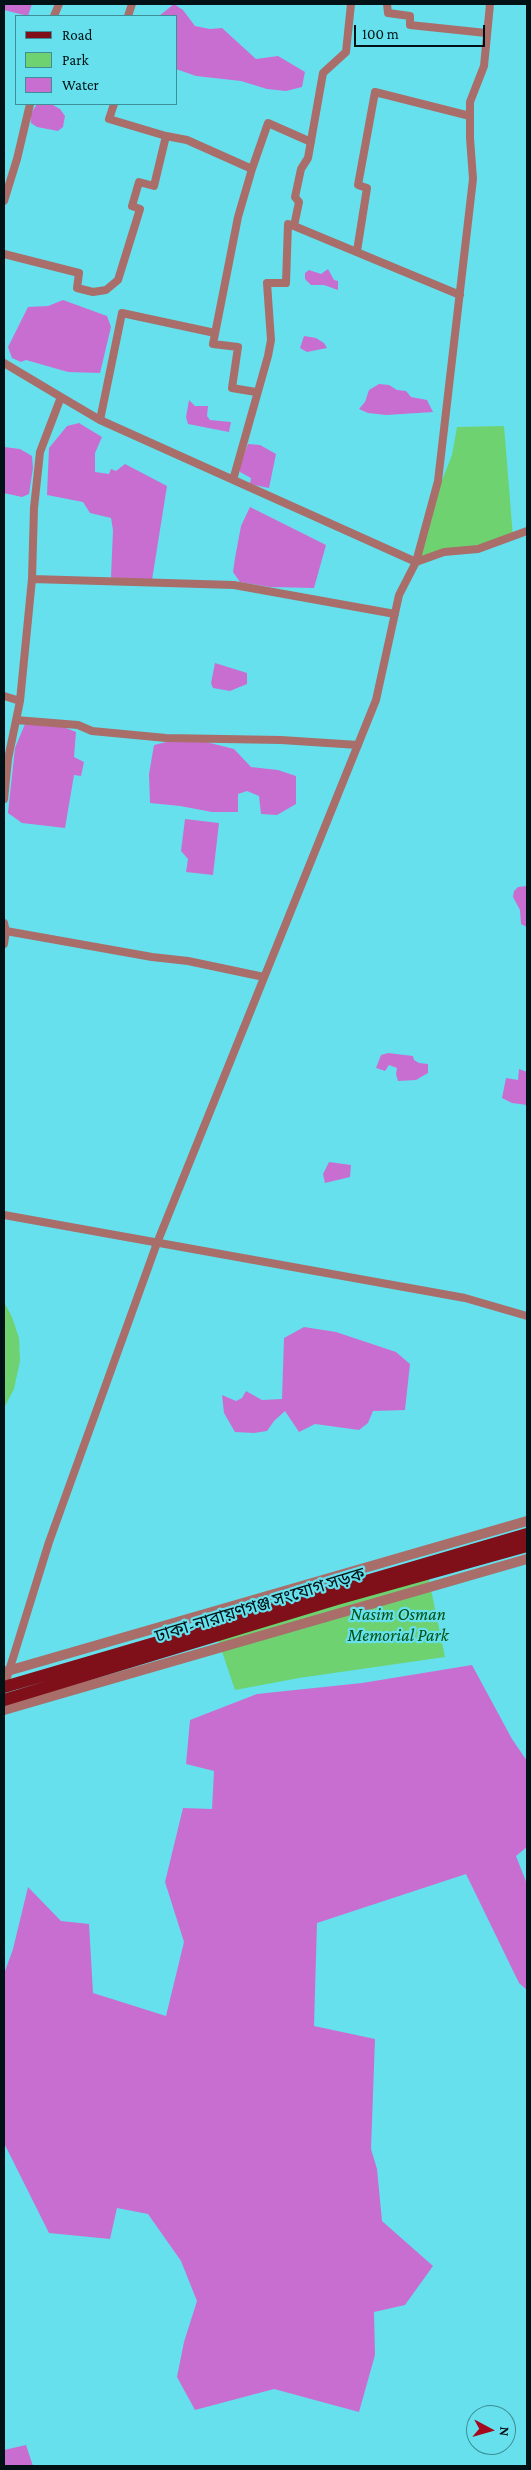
<!DOCTYPE html>
<meta charset="utf-8">
<style>
body{margin:0}
#map{position:relative;width:531px;height:2470px;overflow:hidden;background:#66e0ec;font-family:"Crimson Pro",serif}
canvas{display:block}
.frame{position:absolute;inset:0;border:5px solid #001215;pointer-events:none}
.legend{position:absolute;left:15px;top:15px;width:162px;height:90px;box-sizing:border-box;background:#66e0ec;border:1px solid #3d8e96;margin:0;padding:6px 9px;list-style:none;font-size:15px;color:#001215}
.legend li{display:flex;align-items:center;gap:10px;height:25px}
.legend b{width:25px;border:1px solid #3d8e96}
.north{position:absolute;left:466px;top:2405px;width:50px;height:50px;box-sizing:border-box;background:#66e0ec;border:1px solid #3d8e96;border-radius:50%;rotate:96deg;font-size:14px;font-weight:700;line-height:20px;text-align:center;color:#001215}
.north::after{content:'';display:block;margin:auto;width:18px;height:22px;background:#a4091e;clip-path:polygon(50% 0,100% 100%,50% 72%,0 100%)}
.scale{position:absolute;left:354px;top:25px;width:131px;height:22px;box-sizing:border-box;border:2px solid #001215;border-top:0;padding-left:6px;font-size:15px;line-height:18px;white-space:nowrap;color:#001215;-webkit-text-stroke:4px #66e0ec;paint-order:stroke}
</style>
<div id="map">
<canvas width="531" height="2470"></canvas>
<div class="frame"></div>
<ul class="legend">
<li><b style="height:6px;background:#7f0f18"></b>Road</li>
<li><b style="height:14px;background:#6fd270"></b>Park</li>
<li><b style="height:14px;background:#c96ed1"></b>Water</li>
</ul>
<div class="north">N</div>
<div class="scale">100 m</div>
</div>
<script>
const ctx = document.querySelector('canvas').getContext('2d');
ctx.lineJoin = 'round';
function fillPath(path, color) { ctx.fillStyle = color; ctx.fill(path, 'evenodd'); }
const shape = rows => new Path2D(rows.map(r => 'M' + r).join(''));
function stroke(path, color, width, dash) { ctx.strokeStyle = color; ctx.lineWidth = width; ctx.lineCap = dash ? 'butt' : 'round'; ctx.setLineDash(dash || []); ctx.stroke(path); }
function drawText(font, color, halo, rows, align = 'center') {
  ctx.font = font + ' "Crimson Pro","Noto Sans Bengali",serif'; ctx.lineWidth = 4.5; ctx.setLineDash([]); ctx.textBaseline = 'middle'; ctx.strokeStyle = halo; ctx.fillStyle = color; for (const [text, x, y, turn = 0] of rows) {
    ctx.save(); ctx.translate(x, y); ctx.rotate((+turn || 0) * Math.PI / 180); ctx.textAlign = isNaN(turn) ? turn : align; if (halo) ctx.strokeText(text, 0, 0); ctx.fillText(text, 0, 0); ctx.restore();
  }
}
fillPath(shape([
 [504,426,513,537,421,560,428,516,452,455,457,427],
 [4,1302,12,1317,19,1338,20,1361,14,1389,4,1408],
 [428,1575,445,1657,299,1678,235,1690,217,1637]
]), '#6fd270');
fillPath(shape([
 [4,4,32,4,28,16,4,10],
 [174,4,183,10,195,26,210,29,222,28,256,59,278,56,305,72,302,87,286,91,267,89,241,81,196,76,176,69,176,16,159,16],
 [37,104,51,104,60,109,65,116,63,127,58,131,37,127,31,123,30,115],
 [328,269,334,280,338,281,338,290,324,285,311,285,305,279,305,273,309,270,321,274],
 [63,300,107,316,111,327,100,373,68,372,26,360,21,362,12,358,8,347,28,307,48,306],
 [304,336,316,338,324,343,327,348,307,352,300,348],
 [379,384,389,385,397,390,406,391,411,397,427,400,433,412,386,415,368,413,359,409,365,402,369,390],
 [189,400,195,406,208,406,207,416,210,420,231,422,229,432,188,424,186,417],
 [79,423,102,437,95,453,95,472,109,474,111,469,116,471,125,464,167,486,152,580,123,581,111,577,113,530,111,518,90,513,83,502,47,495,49,448,67,426],
 [248,444,260,445,276,454,269,488,250,484,251,478,240,472,240,465],
 [4,447,20,449,32,456,33,468,29,494,22,497,4,493],
 [250,507,326,545,314,588,270,587,240,582,233,572,235,558,241,526],
 [215,663,247,673,247,684,230,691,213,688,211,683],
 [25,724,63,727,76,732,74,757,84,762,81,776,74,775,65,828,22,823,8,813,15,748],
 [175,740,202,741,234,749,251,767,278,770,296,776,296,804,277,815,261,814,259,796,247,791,238,794,238,812,212,812,180,806,150,803,149,774,154,745],
 [185,819,219,823,213,875,186,872,188,859,181,851],
 [527,886,527,927,521,924,520,910,513,897,514,891,518,887],
 [388,1053,413,1056,414,1060,419,1063,428,1064,428,1073,416,1080,398,1081,396,1074,397,1068,389,1065,385,1071,376,1068,381,1055],
 [519,1069,527,1072,527,1105,512,1103,502,1098,506,1078,518,1080],
 [329,1162,351,1165,350,1177,325,1183,323,1174],
 [304,1327,336,1332,396,1352,410,1364,405,1410,373,1411,368,1423,359,1430,315,1424,299,1432,285,1411,274,1421,267,1431,254,1433,235,1432,224,1413,222,1395,236,1401,242,1398,246,1391,262,1400,282,1399,284,1338],
 [472,1665,512,1739,527,1761,527,1847,516,1856,527,1884,527,1990,519,1983,466,1874,317,1923,314,2026,375,2039,371,2149,377,2169,382,2221,433,2266,405,2305,374,2312,375,2355,359,2412,274,2389,195,2410,177,2377,184,2342,197,2301,181,2261,148,2214,117,2208,110,2239,49,2233,4,2143,4,1974,13,1949,28,1887,61,1921,89,1924,93,1993,166,2016,184,1942,165,1882,183,1808,212,1809,214,1771,186,1764,190,1720,257,1694,362,1683],
 [26,2445,33,2466,4,2466,4,2450]
]), '#c96ed1');
stroke(shape([
 [351,4,346,52,323,73,308,158,301,169,295,197,299,202,294,226,460,295],
 [387,4,388,13,410,16,410,25,486,33],
 [54,16,59,4],
 [128,16,132,4],
 [166,136,187,140,252,169,268,123,311,142],
 [252,169,238,217,213,344,238,347,232,388,256,392],
 [4,201,17,159,30,104],
 [357,251,367,188,358,185,375,92,470,116],
 [4,254,79,273,77,288,93,292,106,290,118,280,140,209,132,206,139,182,154,186,166,136,109,119,114,104],
 [4,363,61,397,40,452,34,508,32,579,20,701,8,759,4,799],
 [61,397,100,420,416,562,438,481,473,179,470,138,470,102,484,66,490,4],
 [100,420,122,313,215,333],
 [233,480,268,356,271,340,267,283,286,283,288,224,294,226],
 [32,579,234,585,395,614],
 [4,696,20,701],
 [16,720,78,725,92,731,166,738,281,740,358,745],
 [4,923,6,931,4,944],
 [6,931,152,957,188,961,264,977],
 [4,1215,465,1298,527,1316],
 [4,1687,49,1542,157,1243,376,700,399,595,416,562,444,552,478,549,527,531]
]), '#a96e6a', 8);
stroke(shape([
 [4,1672,527,1521],
 [4,1710,527,1559]
]), '#a96e6a', 10);
stroke(shape([
 [4,1687,527,1534],
 [4,1700,337,1599,527,1546]
]), '#7f0f18', 12);
drawText('18px', '#001215', '#66e0ec', [
 ["ঢাকা-নারায়ণগঞ্জ সংযোগ সড়ক",260,1605,-17]
]);
drawText('italic 18px', '#03510e', '#66e0ec', [
 ["Nasim Osman",398,1614],
 ["Memorial Park",398,1635]
]);
</script>
